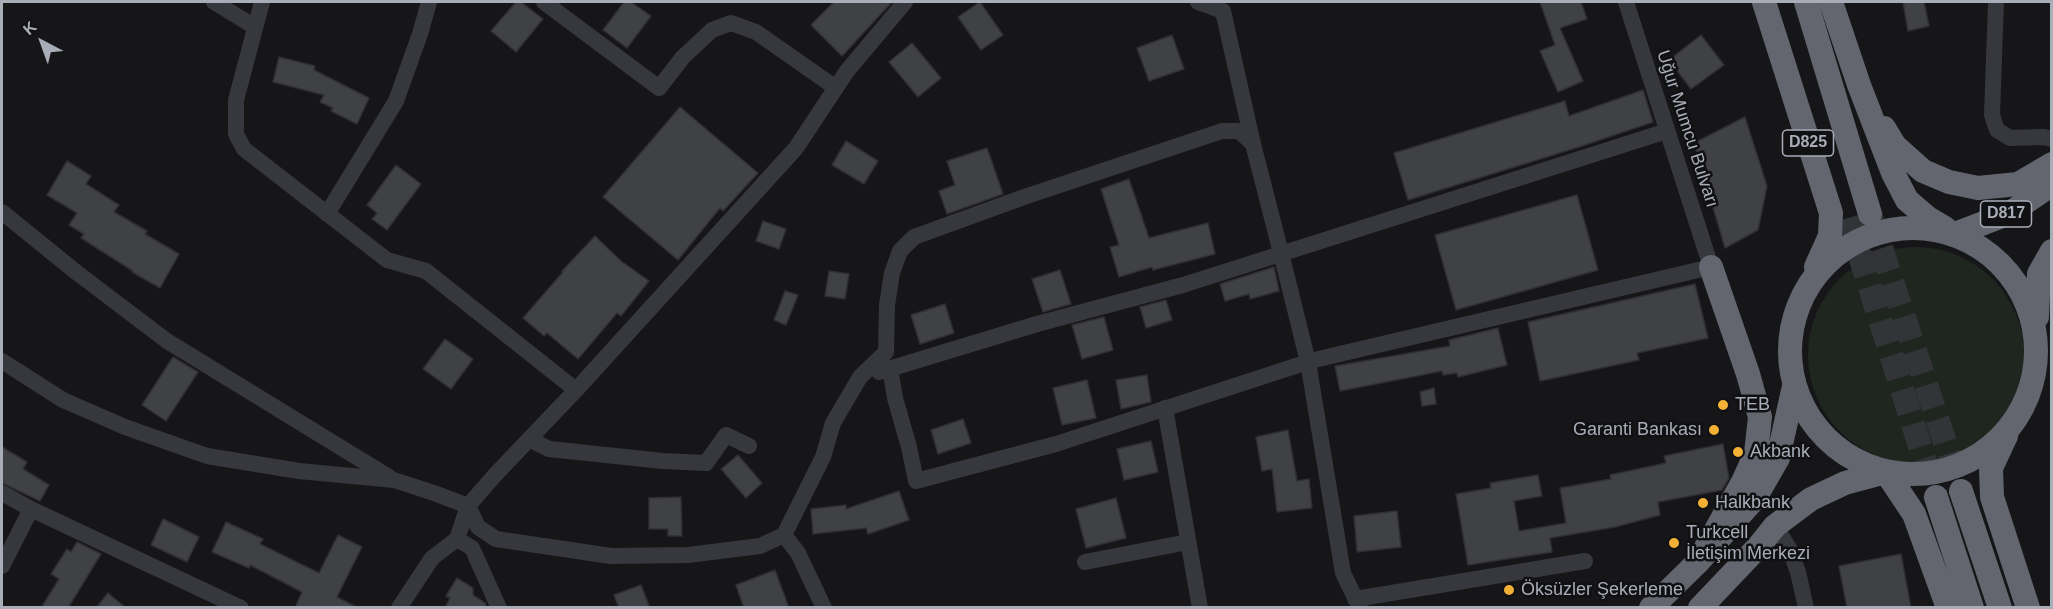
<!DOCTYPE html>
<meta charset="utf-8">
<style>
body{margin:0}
#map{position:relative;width:2053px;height:609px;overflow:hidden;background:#161618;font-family:Arial,sans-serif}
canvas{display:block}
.frame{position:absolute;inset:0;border:3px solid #a8adb8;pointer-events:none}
.north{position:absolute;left:12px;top:12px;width:60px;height:60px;-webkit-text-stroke:4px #111113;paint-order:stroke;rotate:319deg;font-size:16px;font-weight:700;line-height:24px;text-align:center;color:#a8adb8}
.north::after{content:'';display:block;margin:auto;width:21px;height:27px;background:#a8adb8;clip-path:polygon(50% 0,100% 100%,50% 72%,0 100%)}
</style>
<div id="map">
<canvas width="2053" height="609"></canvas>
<div class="frame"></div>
<div class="north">K</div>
</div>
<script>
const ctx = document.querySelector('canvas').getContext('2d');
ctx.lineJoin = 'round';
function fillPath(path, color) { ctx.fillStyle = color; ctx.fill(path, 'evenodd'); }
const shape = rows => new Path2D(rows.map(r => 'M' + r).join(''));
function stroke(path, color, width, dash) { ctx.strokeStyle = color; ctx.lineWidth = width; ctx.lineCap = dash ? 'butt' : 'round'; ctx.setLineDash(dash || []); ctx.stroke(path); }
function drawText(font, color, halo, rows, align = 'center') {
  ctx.font = font + ' Arial,sans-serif'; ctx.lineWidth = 5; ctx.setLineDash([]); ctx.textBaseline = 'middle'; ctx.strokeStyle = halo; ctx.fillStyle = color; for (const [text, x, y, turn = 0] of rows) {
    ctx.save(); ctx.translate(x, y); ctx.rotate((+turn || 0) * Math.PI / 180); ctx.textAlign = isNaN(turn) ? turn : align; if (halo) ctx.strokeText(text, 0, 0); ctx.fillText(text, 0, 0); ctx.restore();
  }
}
fillPath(shape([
 '1808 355a108 108 0 1 1 216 0a108 108 0 1 1-216 0Z'
]), '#1e261f');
const building = shape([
 [516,2,521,2,543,19,516,52,491,31,516,2],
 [624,2,631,2,651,16,627,48,603,30,624,2],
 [834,2,892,2,842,56,811,25,834,2],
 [980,2,1003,35,981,50,958,17,980,2],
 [1540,2,1581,2,1587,19,1560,28,1583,81,1558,92,1540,51,1555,45,1540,2],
 [1903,2,1924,2,1929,26,1908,31,1903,2],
 [1172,35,1184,69,1149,81,1137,48,1172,35],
 [1701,35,1724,65,1691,89,1669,60,1701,35],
 [912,43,941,78,918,97,889,62,912,43],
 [279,57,315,66,314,70,369,98,357,124,331,111,333,108,320,102,324,95,273,82,279,57],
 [1643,90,1653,122,1579,147,1408,200,1394,153,1565,101,1569,116,1643,90],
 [680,107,758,173,723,211,720,208,678,260,603,197,680,107],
 [1745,117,1767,186,1758,230,1725,248,1694,143,1745,117],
 [846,141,878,161,864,184,832,165,846,141],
 [987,148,1003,194,947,214,939,191,955,185,947,161,987,148],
 [67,161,91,176,86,184,119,205,114,212,147,231,145,234,179,254,160,288,132,272,133,271,81,238,84,234,69,225,77,213,47,195,67,161],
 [396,165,421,184,387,230,372,219,377,213,367,205,396,165],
 [1129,179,1149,238,1208,223,1215,254,1153,270,1152,267,1119,277,1110,247,1119,245,1101,189,1129,179],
 [1577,195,1598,270,1456,310,1435,235,1577,195],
 [763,221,786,229,779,249,756,241,763,221],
 [595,236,621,261,649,281,621,316,617,313,578,359,547,333,544,336,523,318,563,272,562,271,595,236],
 [1274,267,1279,291,1250,299,1249,294,1225,301,1220,284,1274,267],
 [1060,270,1071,304,1043,312,1032,279,1060,270],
 [829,271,849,274,845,299,825,296,829,271],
 [1695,284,1708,338,1637,353,1639,360,1540,381,1528,322,1695,284],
 [785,291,798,295,786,325,774,320,785,291],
 [1166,300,1172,320,1146,328,1140,307,1166,300],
 [945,304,954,333,920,344,911,315,945,304],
 [1104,317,1113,350,1082,359,1072,325,1104,317],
 [1498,328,1507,365,1458,377,1457,373,1443,375,1442,371,1340,391,1335,366,1450,346,1449,340,1498,328],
 [445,339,473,359,451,389,423,369,445,339],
 [173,357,198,372,166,421,142,405,173,357],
 [1147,375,1151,402,1121,409,1116,380,1147,375],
 [1087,380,1096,418,1062,425,1053,388,1087,380],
 [1434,388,1436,404,1422,406,1420,392,1434,388],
 [963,419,971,443,938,454,931,430,963,419],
 [1288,430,1297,481,1309,479,1312,508,1277,512,1272,469,1262,471,1256,437,1288,430],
 [1151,441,1158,472,1124,480,1117,449,1151,441],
 [1723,444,1729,478,1722,490,1658,502,1660,515,1615,527,1550,538,1552,552,1468,565,1456,494,1491,488,1490,483,1538,475,1542,496,1514,501,1519,531,1566,523,1560,488,1611,479,1610,475,1666,463,1664,456,1723,444],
 [2,447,27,462,23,469,49,485,40,501,2,483,2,447],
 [738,455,762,483,746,498,721,469,738,455],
 [899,491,909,520,868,534,866,528,813,534,811,509,846,505,846,509,899,491],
 [681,497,682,536,668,536,668,529,649,529,649,498,681,497],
 [1116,498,1126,538,1086,548,1076,509,1116,498],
 [1397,511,1401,547,1357,552,1354,516,1397,511],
 [163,519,199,537,187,562,151,545,163,519],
 [226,522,263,539,260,544,319,573,338,535,362,547,337,597,358,608,295,608,302,592,250,565,249,568,212,552,226,522],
 [77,542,101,554,68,608,41,608,59,579,51,574,67,549,71,552,77,542],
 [1901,554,1911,608,1847,608,1839,566,1901,554],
 [775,570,789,608,744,608,736,585,775,570],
 [457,578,473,588,473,595,485,603,487,608,445,608,450,598,446,596,457,578],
 [641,585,650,608,619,608,614,595,641,585],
 [108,593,126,608,96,608,108,593]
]);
fillPath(building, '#404145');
stroke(building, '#303034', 1.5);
stroke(shape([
 [1870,214,1961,491],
 [1848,218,1936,497]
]), '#333438', 24, [24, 12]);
stroke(shape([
 [214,2,255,27],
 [262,2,236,100,236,134,244,149,387,260,426,271,576,390],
 [544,2,659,88,683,57,712,30,731,23,756,32,836,88],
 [1198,2,1223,11,1253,144],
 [1996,2,1992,115,1997,130,2010,138,2044,137,2052,139],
 [2,212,76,272,167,341,389,477],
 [327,214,396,101,420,34,429,2],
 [2,361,63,400,125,427,207,456,299,471,394,480,434,493,468,506,478,527,496,539,611,556,688,555,760,546,784,535,823,457,833,423,860,377,886,352,887,305,892,273,900,251,914,237,1024,197,1222,131,1239,131,1253,144,1281,253,1308,362,1343,573,1360,608],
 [890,368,895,398,909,447,916,481,1056,444,1314,360,1711,267,1626,2],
 [879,372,1037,324,1183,285,1667,131],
 [1165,408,1200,608],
 [529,439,549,449,663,461,706,463,726,435,749,446],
 [2,493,31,509,241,608],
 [1775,526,1789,548,1798,572,1806,608],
 [784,535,798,553,824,608],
 [457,539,468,506,495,475,576,390,796,148,847,71,905,2],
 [1085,562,1188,542],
 [2,566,31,509],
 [1355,599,1585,561],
 [399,608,432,558,457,539,472,548,499,608]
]), '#37383d', 16);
stroke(shape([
 [1764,2,1831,213,1830,236,1816,267],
 [1806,2,1870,214],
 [1831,2,1859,85,1893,173,1907,200,1928,218,1945,228],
 [1884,128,1895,146,1923,171,1949,182,1978,188,2018,184,2052,164],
 '1790 351a123 123 0 1 1 246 0a123 123 0 1 1-246 0Z',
 [1955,234,2010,213,2052,184],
 [2037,317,2039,274,2052,251],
 [2006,436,1991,468,1992,497,2028,608],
 [1886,472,1914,514,1948,608],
 [1961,491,2000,608],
 [1936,497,1972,608],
 [1698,562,1743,482,1756,453,1760,417,1748,374,1711,267],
 [1651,608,1698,562,1755,498,1778,458,1794,386],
 [1700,608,1759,546,1775,526,1811,499,1845,483,1886,472]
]), '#63666e', 24);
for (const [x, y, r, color] of [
 [1723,405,6,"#f2b134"],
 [1714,430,6,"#f2b134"],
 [1738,452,6,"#f2b134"],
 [1703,503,6,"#f2b134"],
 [1674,543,6,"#f2b134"],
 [1509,590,6,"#f2b134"]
]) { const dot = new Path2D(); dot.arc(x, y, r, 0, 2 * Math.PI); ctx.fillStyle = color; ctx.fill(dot); stroke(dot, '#111113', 2); }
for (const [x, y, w] of [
 [1808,143,51],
 [2006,214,51]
]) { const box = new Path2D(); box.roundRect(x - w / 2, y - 13, w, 26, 4.5); ctx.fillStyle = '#111113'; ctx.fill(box); stroke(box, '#a8adb8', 1.5); }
drawText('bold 16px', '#a8adb8', null, [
 ["D825",1808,143],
 ["D817",2006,214]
]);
drawText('18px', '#a8adb8', '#111113', [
 ["Uğur Mumcu Bulvarı",1687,129,72]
]);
drawText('18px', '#a8adb8', '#111113', [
 ["TEB",1735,405],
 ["Garanti Bankası",1702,430,"right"],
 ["Akbank",1750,452],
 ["Halkbank",1715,503],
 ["Turkcell",1686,533],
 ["İletişim Merkezi",1686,554],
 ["Öksüzler Şekerleme",1521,590]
], 'left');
</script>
